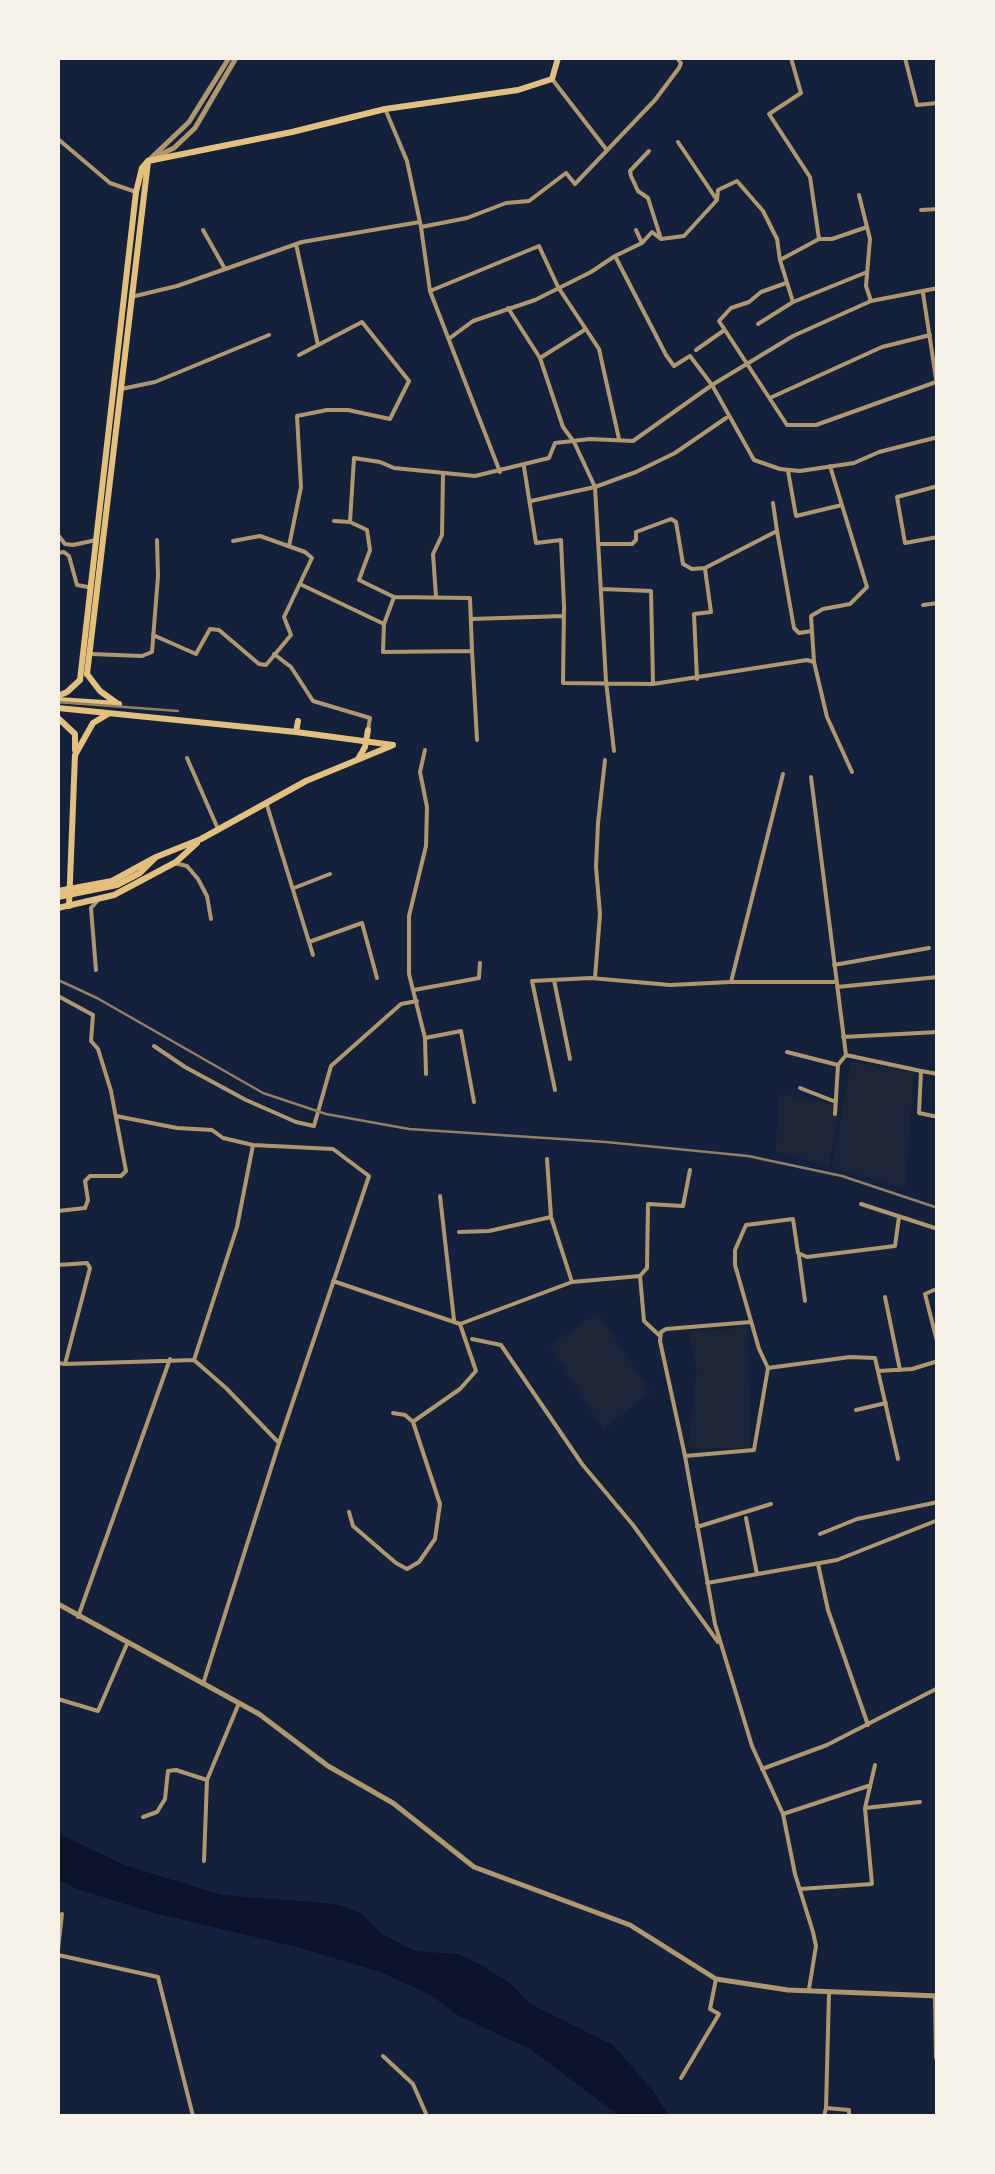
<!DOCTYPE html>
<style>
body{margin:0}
#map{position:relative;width:995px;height:2174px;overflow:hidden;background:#14213d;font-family:"IBM Plex Serif",serif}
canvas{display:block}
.frame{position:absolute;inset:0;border:60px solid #f6f1e7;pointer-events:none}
</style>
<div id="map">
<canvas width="995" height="2174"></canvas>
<div class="frame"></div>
</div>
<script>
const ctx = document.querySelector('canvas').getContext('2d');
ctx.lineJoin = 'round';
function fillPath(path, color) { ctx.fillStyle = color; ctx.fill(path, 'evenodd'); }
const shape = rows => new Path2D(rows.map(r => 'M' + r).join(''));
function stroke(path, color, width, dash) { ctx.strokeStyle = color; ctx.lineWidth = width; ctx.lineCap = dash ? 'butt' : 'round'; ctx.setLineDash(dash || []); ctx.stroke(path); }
fillPath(shape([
 [851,1062,914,1072,905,1188,832,1168],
 [778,1094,840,1106,829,1167,776,1152],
 [598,1312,650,1392,604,1430,550,1346],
 [747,1327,751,1448,688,1448,697,1368,689,1332]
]), '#1d2539');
fillPath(shape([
 [58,1833,124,1865,222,1895,336,1904,361,1913,382,1934,415,1951,458,1954,481,1965,510,1983,530,2004,613,2045,653,2091,669,2116,619,2116,530,2049,459,2016,429,1994,380,1972,301,1948,154,1913,74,1888,58,1879]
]), '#0b132b');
stroke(shape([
 [791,58,801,93,769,114,810,177,819,239],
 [905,58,917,105,938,103],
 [552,79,606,149],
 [386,111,407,161,421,227,430,291,500,472],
 [58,139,110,183,136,192],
 [678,142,717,200],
 [649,151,630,171,631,176,638,191,648,198,661,239],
 [859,195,867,227],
 [921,210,938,209],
 [421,227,467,218,506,203,529,201,566,173,575,184,655,100,679,68,681,63,677,58],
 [203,230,225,269],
 [636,230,642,243],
 [296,244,318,345],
 [615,256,642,243,652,232,661,239,684,236,717,200,718,190,737,181,763,211,777,239,780,260],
 [786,283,761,292,749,302,731,308,719,321,787,425,816,425,936,382],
 [430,291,539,246,558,287,599,349,619,439],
 [923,293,938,392],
 [131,297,177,286,302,242,420,222],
 [793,302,780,260,819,239,832,239,867,227,870,239,866,286,871,301],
 [508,308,540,358,563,427,574,442,595,487,606,681,614,751],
 [758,324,793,302,867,272],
 [450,338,473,321,535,300,591,272,615,256,666,355,674,366,690,356,712,385,754,460,780,469,800,471,854,463,879,452,938,437],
 [696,350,723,331],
 [540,358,586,329],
 [121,389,155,382,269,335],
 [772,397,882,347,930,335],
 [524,467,536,543,561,540,564,606,563,683,653,684,807,660,814,662,827,717,852,772],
 [788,471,796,516,842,505],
 [938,486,897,497,905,543,938,537],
 [531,501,595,487,636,472,675,453,726,418],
 [773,503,777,531],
 [334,521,350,522,367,530,370,550,359,580,394,597],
 [350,522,354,458,380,462,394,468,475,476,549,458,555,443,590,439,633,441,712,385,793,336,871,301,938,288],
 [58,535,65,544,73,545,96,540],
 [599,544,632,544,636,540,636,532,671,519,676,522,683,564,692,569,705,568,777,531,794,628,799,633,812,631],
 [289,546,301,487,297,416,327,410,348,410,390,419,409,381,362,322,299,355],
 [58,553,64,552,69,556,77,585,88,587],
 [302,585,384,624,383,652,472,651,477,740],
 [602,589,651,591,653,682],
 [436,596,433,554,442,535,443,474],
 [923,605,938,603],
 [471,619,564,616],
 [384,624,394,597,470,598,472,651],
 [153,635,196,654,210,629,219,630,259,664,266,665,291,635,284,617,312,558,305,552,260,536,233,541],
 [91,654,142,656,152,652,158,576,157,540],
 [274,654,291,667,313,701,370,718,368,730],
 [814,662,811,616,823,609,850,604,867,587,830,466],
 [697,679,694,614,711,612,705,569],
 [425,750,420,772,427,807,426,846,409,916,409,974,425,1038,461,1031,474,1102],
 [187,758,218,829],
 [811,777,846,1055,921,1071,919,1113,938,1117],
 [266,802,313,955],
 [174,863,187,866,198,879,207,896,211,919],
 [294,888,330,874],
 [309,942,362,923,377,978],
 [834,965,929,948],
 [96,970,91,908,99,899],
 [595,978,600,914,596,867,598,823,605,760],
 [554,980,570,1059],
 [731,982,836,982],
 [837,987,938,977],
 [414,990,479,978,480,963],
 [58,996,93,1015,91,1041,98,1049,111,1091,126,1171,121,1176,90,1176,85,1181,88,1200,85,1208,58,1211],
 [843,1037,938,1032],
 [425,1039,426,1074],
 [154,1046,185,1067,246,1100,296,1122,314,1126,331,1066,401,1004,417,1001],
 [787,1052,838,1065],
 [921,1071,938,1074],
 [800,1088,836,1102],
 [555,1090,532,981,591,978,670,985,731,982,783,774],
 [835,1114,838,1065,846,1055],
 [116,1116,177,1128,212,1130,223,1138,253,1145,333,1149,369,1176,279,1443,203,1684],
 [547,1159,551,1217,572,1282],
 [440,1196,454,1320],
 [861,1204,938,1229],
 [459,1232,489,1231,551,1217],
 [799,1256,805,1301],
 [58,1265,87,1263,90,1268,65,1364,58,1363],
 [640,1276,644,1321,659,1335],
 [333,1281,460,1324,572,1282,640,1276,647,1268,648,1204,683,1206,690,1170],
 [934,1290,925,1294,938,1345],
 [885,1297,900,1370],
 [751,1322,666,1329,661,1332,660,1341,685,1456,715,1624,752,1746,783,1814,795,1874,813,1932,816,1946,809,1989],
 [472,1339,501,1345,582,1464,633,1525,718,1642],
 [194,1360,237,1227,253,1145],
 [65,1364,194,1360,226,1388,279,1443],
 [768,1368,850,1357,875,1358,898,1459],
 [878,1371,912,1369,938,1361],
 [856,1410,886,1403],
 [414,1421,460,1389,476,1371,460,1324],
 [685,1456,754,1450,768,1368,759,1349,735,1265,735,1250,746,1225,793,1219,798,1253,807,1257,895,1246,899,1217],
 [349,1512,353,1526,396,1563,407,1569,419,1562,435,1539,440,1504,413,1422,405,1415,393,1413],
 [746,1518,757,1574],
 [697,1527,771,1504],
 [820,1534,857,1519,938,1502],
 [818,1564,828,1610,868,1725],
 [707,1583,837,1560,938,1520],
 [78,1617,170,1359],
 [58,1699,98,1711,127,1644],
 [762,1769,827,1745,938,1688],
 [865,1808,920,1802],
 [783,1814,868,1786],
 [143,1817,157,1812,165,1799,168,1771,176,1770,207,1780],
 [204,1861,207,1780,239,1703],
 [800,1889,872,1884,865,1808,875,1765],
 [58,1949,62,1914],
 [58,1955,158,1977,193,2116],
 [935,1997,936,2058],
 [383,2056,413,2084,427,2116],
 [681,2078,719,2014,710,2009,716,1979],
 [826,2108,829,1993],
 [824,2116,826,2108,849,2110,849,2116]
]), '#b1986c', 4);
stroke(shape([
 [155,157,174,148,195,128,236,58],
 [148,161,189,122,229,58],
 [58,1604,259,1714,328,1766,393,1803,474,1867,630,1925,716,1979,788,1990,938,1996]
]), '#b1986c', 5);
stroke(shape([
 [148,161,292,132,385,109,518,90,552,79,558,58],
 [87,674,148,162],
 [80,680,136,192,142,168,148,161],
 [58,718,75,734,75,750],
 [58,897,117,885,140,873,155,858],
 [69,906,75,755,93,723,108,714]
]), '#e5c07b', 6);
stroke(shape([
 [358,759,365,747,368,730],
 [58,891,112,881,156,857,201,839,306,781,391,746],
 [58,908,114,895,176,862,197,843]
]), '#e5c07b', 6);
stroke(shape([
 [87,674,100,691,118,704],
 [58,696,67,692,80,680],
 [58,700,119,704],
 [58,708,296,732,393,745],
 [296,732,298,721]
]), '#e5c07b', 6);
stroke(shape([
 [58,702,178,711],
 [58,980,97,998,263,1093,326,1114,409,1129,606,1142,748,1156,842,1176,938,1208]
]), '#918062', 2.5);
</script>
